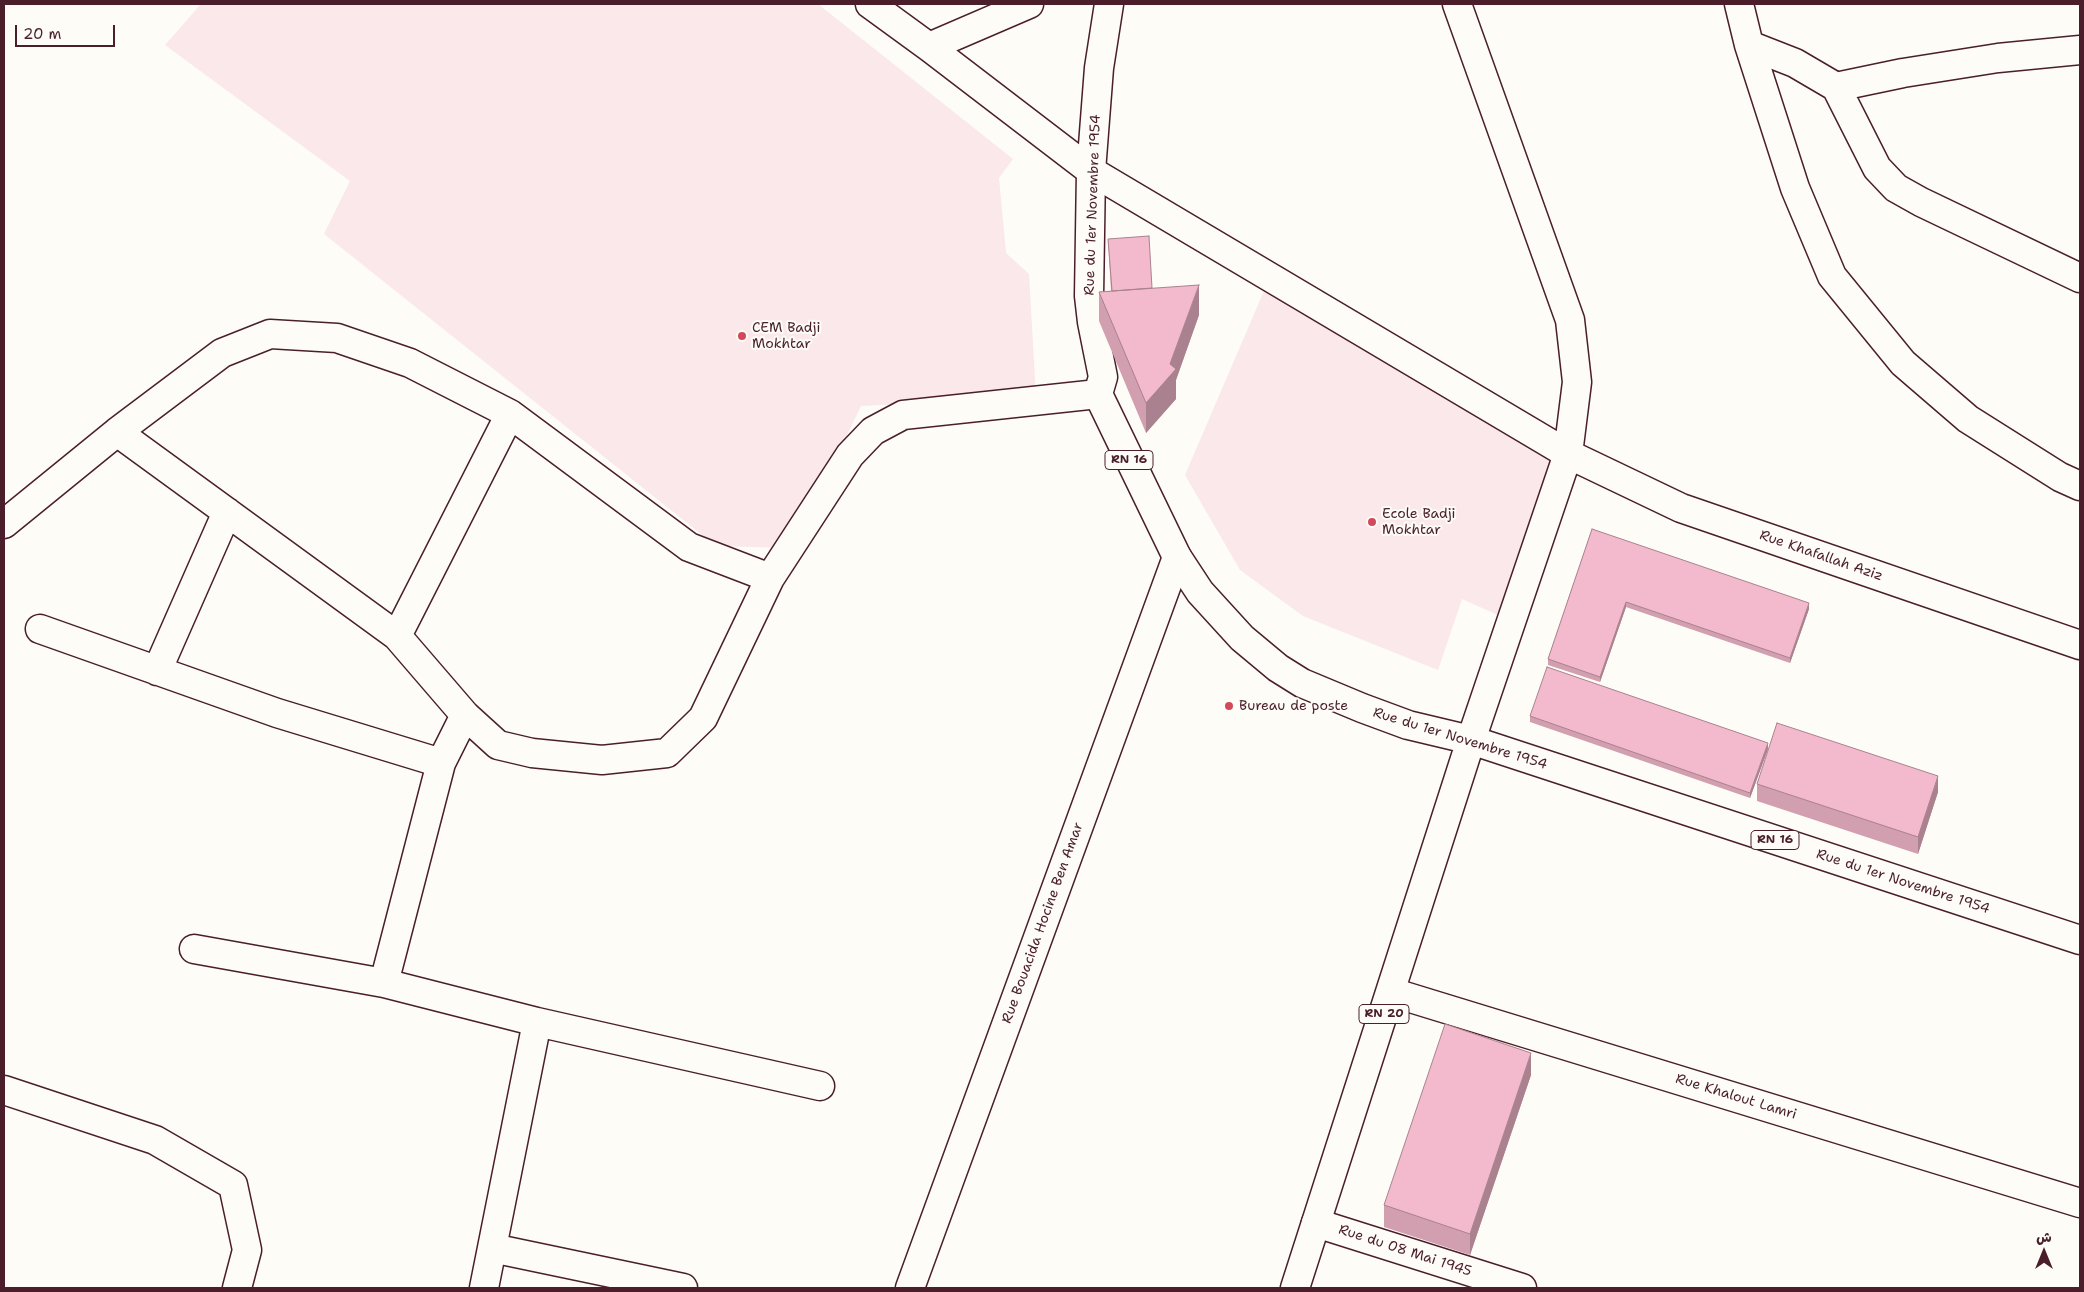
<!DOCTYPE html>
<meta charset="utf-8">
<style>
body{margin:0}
#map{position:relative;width:2084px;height:1292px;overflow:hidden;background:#fdfcf7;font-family:"Shantell Sans","Playpen Sans Arabic",sans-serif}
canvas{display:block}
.frame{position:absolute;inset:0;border:5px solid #4a1f2b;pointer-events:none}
.north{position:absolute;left:2019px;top:1227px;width:50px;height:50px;-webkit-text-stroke:4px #fdfcf7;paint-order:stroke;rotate:0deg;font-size:14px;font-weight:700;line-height:20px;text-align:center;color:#4a1f2b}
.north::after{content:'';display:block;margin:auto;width:18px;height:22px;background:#4a1f2b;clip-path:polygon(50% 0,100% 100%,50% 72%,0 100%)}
.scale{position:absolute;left:15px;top:25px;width:100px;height:22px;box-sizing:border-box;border:2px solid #4a1f2b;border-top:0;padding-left:6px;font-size:15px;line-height:18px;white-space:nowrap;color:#4a1f2b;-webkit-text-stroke:4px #fdfcf7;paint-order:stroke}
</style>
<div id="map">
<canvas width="2084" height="1292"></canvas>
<div class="frame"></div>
<div class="north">ش</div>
<div class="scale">20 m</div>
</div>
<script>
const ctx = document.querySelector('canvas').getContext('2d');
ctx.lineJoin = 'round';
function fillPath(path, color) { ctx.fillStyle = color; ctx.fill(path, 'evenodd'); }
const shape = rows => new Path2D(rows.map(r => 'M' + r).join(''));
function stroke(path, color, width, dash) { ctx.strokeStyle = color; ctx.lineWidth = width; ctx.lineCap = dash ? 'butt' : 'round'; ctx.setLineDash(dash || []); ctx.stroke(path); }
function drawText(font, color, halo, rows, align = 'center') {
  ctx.font = font + ' "Shantell Sans",sans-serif'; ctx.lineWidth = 4; ctx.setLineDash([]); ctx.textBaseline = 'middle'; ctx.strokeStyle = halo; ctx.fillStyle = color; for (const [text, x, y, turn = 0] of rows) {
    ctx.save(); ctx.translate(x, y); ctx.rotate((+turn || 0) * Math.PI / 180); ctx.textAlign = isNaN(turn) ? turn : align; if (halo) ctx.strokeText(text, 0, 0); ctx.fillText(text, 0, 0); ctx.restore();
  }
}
fillPath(shape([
 [201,4,818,4,1013,159,999,178,1006,253,1029,274,1036,397,861,406,792,548,716,546,324,234,350,181,165,45],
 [1267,284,1556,454,1500,616,1462,599,1438,670,1303,616,1240,570,1185,475]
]), '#fae8ea');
const minor = shape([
 [870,4,929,47,1091,171,1568,454,1681,508,2080,645],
 [1457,4,1570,320,1577,382,1568,454,1471,740],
 [1739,4,1749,45,1795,188,1832,276,1903,363,1968,419,2060,477,2080,486],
 [1749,45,1795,63,1836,87,1877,168,1896,188,1921,202,2080,278],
 [929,47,1029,4],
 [1836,87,1903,73,1998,58,2080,50],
 [117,432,397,636,465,715],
 [4,524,117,432,222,353,270,334,337,338,410,363,510,414,689,547,770,578],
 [40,629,277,713,441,763],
 [397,636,510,414],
 [157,671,227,512],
 [194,949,384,983,537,1022,820,1086],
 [384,983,441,763,465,715,498,745,532,753,602,760,667,753,703,718,770,578,850,455,873,431,903,415,1098,394],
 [1391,992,2080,1203],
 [4,1090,155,1140,233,1185,247,1250,237,1288],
 [1316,1223,1522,1288],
 [492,1248,683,1288],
 [484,1288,537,1022],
 [910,1288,1177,557]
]);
const primary = shape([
 [1109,4,1099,68,1091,171,1089,296,1092,322,1103,377,1098,394,1177,557,1200,592,1242,638,1278,668,1302,683,1362,708,1408,725,1471,740,2080,940],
 [1295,1288,1471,740]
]);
stroke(minor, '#4a1f2b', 31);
stroke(primary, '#4a1f2b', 31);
stroke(minor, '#fdfcf7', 28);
stroke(primary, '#fdfcf7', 28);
fillPath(shape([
 [1108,239,1152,288,1199,315,1176,380,1176,399,1146,433,1099,321,1099,292,1111,291],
 [1592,529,1809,609,1790,663,1626,607,1600,682,1548,665,1548,659],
 [1530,716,1768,749,1750,798,1530,722],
 [1757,784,1938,792,1918,854,1757,801],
 [1531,1075,1470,1255,1384,1227,1384,1205]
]), '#d19faf');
fillPath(shape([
 [1199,285,1199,315,1176,380,1176,399,1146,433,1146,403,1170,364],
 [1626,602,1626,607,1600,682,1600,677],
 [1809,603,1809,609,1790,663,1790,658],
 [1768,743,1768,749,1750,798,1750,793],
 [1938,776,1938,792,1918,854,1918,837],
 [1531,1053,1531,1075,1470,1255,1470,1234]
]), '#aa828f');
const building = shape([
 [1149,236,1152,288,1112,291,1108,239,1149,236],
 [1199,285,1170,364,1176,369,1146,403,1099,292,1199,285],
 [1592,529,1809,603,1790,658,1626,602,1600,677,1548,659,1592,529],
 [1547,667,1768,743,1750,793,1530,716,1547,667],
 [1777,723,1938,776,1918,837,1757,784,1777,723],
 [1445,1024,1531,1053,1470,1234,1384,1205,1445,1024]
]);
fillPath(building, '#f3b9cc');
stroke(building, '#aa828f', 1);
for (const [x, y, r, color] of [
 [742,336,5,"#d1495b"],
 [1372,522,5,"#d1495b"],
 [1229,706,5,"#d1495b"]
]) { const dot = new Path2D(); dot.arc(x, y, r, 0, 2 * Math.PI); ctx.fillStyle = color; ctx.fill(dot); stroke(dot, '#fdfcf7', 2); }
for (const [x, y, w] of [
 [1129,460,48],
 [1775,840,48],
 [1384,1014,50]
]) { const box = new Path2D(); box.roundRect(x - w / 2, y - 9.5, w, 19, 4); ctx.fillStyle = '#fdfcf7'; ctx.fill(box); stroke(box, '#4a1f2b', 1); }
drawText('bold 12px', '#4a1f2b', null, [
 ["RN 16",1129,460],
 ["RN 16",1775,840],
 ["RN 20",1384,1014]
]);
drawText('14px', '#4a1f2b', '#fdfcf7', [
 ["Rue du 1er Novembre 1954",1093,205,-88],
 ["Rue Khafallah Aziz",1821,556,19],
 ["Rue du 1er Novembre 1954",1460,739,17],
 ["Rue du 1er Novembre 1954",1903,882,18],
 ["Rue Bouacida Hocine Ben Amar",1043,923,-70],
 ["Rue Khalout Lamri",1736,1097,17],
 ["Rue du 08 Mai 1945",1405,1251,18]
]);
drawText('14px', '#4a1f2b', '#fdfcf7', [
 ["CEM Badji",752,328],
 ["Mokhtar",752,344],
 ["Ecole Badji",1382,514],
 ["Mokhtar",1382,530],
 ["Bureau de poste",1239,706]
], 'left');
</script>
